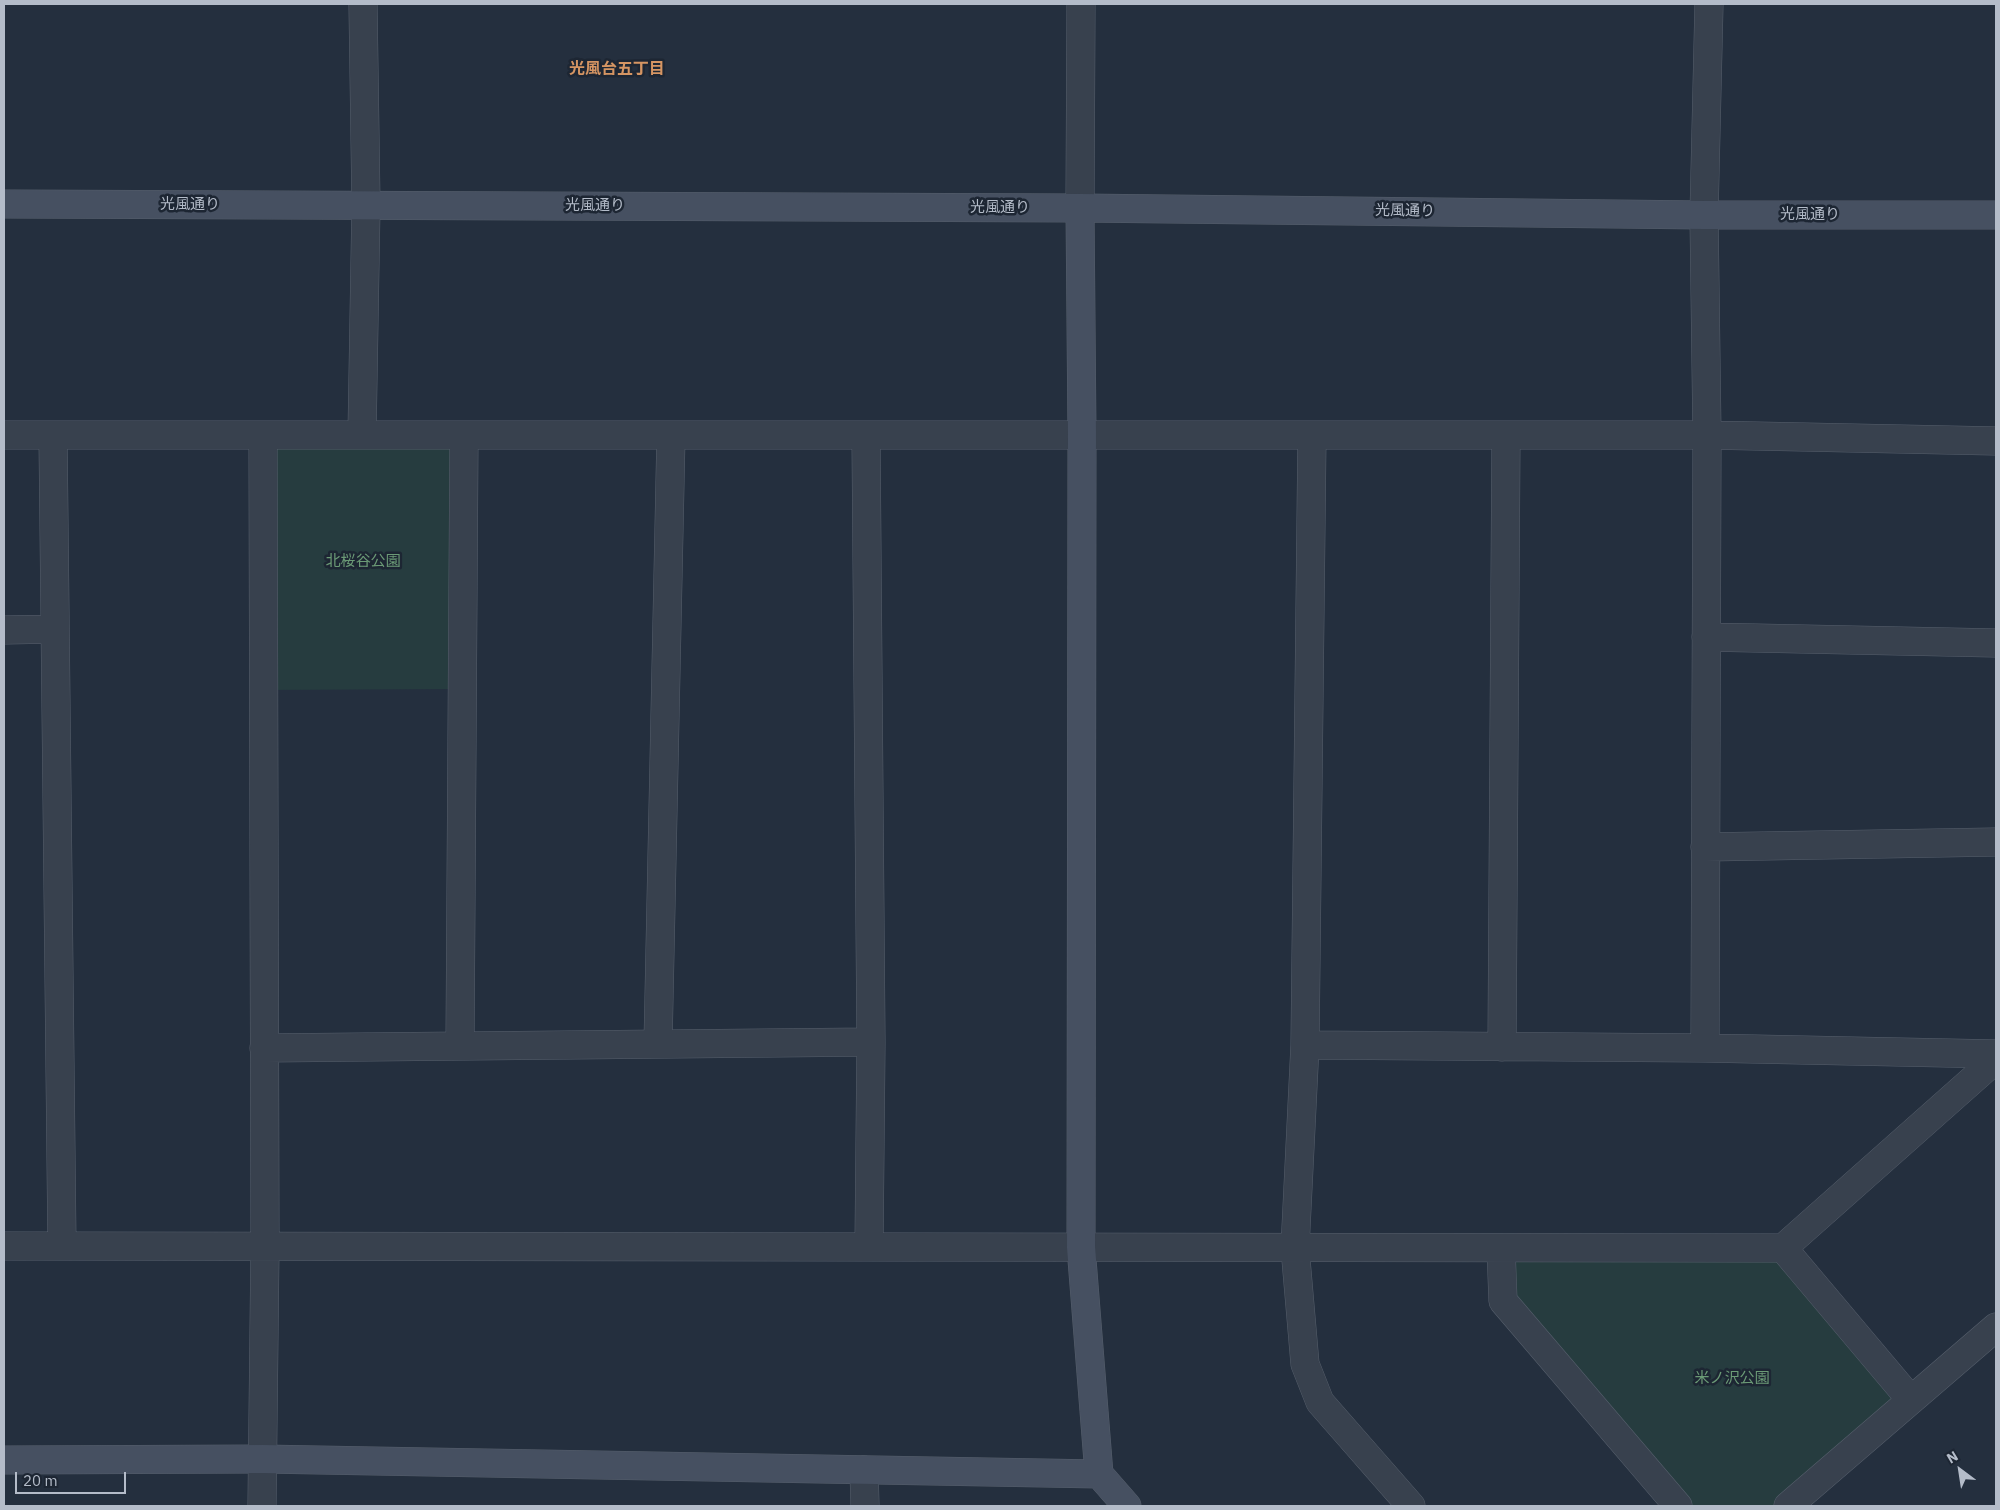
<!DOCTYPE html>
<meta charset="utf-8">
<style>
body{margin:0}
#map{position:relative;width:2000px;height:1510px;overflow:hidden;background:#242f3e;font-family:"IBM Plex Sans",sans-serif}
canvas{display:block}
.frame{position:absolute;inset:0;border:5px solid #b4bcc9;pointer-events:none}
.north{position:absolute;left:1935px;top:1445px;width:50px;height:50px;-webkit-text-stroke:4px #1d2633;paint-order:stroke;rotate:329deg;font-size:14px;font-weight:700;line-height:20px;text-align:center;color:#b4bcc9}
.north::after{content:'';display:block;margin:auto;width:18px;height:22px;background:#b4bcc9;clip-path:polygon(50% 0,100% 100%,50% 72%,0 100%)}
.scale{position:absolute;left:15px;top:1472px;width:111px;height:22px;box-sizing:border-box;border:2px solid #b4bcc9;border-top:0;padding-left:6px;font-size:15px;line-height:18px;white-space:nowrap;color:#b4bcc9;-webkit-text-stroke:4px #1d2633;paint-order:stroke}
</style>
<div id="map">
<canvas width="2000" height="1510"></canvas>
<div class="frame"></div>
<div class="north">N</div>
<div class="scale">20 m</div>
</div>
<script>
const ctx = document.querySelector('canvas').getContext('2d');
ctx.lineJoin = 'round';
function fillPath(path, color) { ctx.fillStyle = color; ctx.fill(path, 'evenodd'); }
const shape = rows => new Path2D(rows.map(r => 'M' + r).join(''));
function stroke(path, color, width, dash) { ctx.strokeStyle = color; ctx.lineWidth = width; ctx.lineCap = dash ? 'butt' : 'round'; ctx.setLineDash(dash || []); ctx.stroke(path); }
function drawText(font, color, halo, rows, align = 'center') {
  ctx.font = font + ' "IBM Plex Sans","Noto Sans JP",sans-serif'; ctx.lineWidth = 5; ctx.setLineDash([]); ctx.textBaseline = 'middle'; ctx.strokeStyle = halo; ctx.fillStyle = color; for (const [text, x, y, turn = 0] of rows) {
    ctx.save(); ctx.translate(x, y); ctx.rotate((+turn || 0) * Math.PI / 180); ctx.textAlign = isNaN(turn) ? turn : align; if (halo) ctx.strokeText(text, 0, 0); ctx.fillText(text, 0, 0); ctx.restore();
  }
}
fillPath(shape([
 [263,435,464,435,462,689,263,690],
 [1501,1248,1783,1248,1911,1400,1788,1506,1678,1506,1503,1301]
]), '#263c3f');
const street = shape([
 [1080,208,1081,4],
 [4,435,1707,435,1996,441],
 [53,435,62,1246],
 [362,435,366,205,363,4],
 [866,435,871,1042,869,1247],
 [1312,435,1305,1045,1295,1248,1305,1364,1320,1402,1411,1506],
 [4,630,55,629],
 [1706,637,1996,643],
 [1705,847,1996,842],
 [658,1044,671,435],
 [1305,1045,1705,1048,1996,1054],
 [460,1046,464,435],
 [1502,1047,1506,435],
 [264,1048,871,1042],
 [1705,1048,1707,435,1704,215,1709,4],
 [4,1246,1783,1248,1996,1059],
 [1501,1248,1503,1301,1678,1506],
 [1783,1248,1911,1400],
 [864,1470,865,1506],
 [262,1506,265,1246,263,435],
 [1788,1506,1996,1327]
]);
const secondary = shape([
 [4,204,1080,208,1704,215,1996,215],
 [1080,208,1082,435,1081,1247,1099,1474,1127,1506],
 [4,1460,263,1459,1099,1474]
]);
stroke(street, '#565f6c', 29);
stroke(secondary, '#565f6c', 29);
stroke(street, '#38414e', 28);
stroke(secondary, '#465061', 28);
drawText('15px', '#b4bcc9', '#1d2633', [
 ["光風通り",190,205],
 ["光風通り",595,206],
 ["光風通り",1000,208],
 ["光風通り",1405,211,1],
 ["光風通り",1810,215]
]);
drawText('15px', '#6b9a76', '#1d2633', [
 ["北桜谷公園",363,562],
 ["米ノ沢公園",1732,1379]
]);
drawText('bold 16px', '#d59563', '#1d2633', [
 ["光風台五丁目",617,69]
]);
</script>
